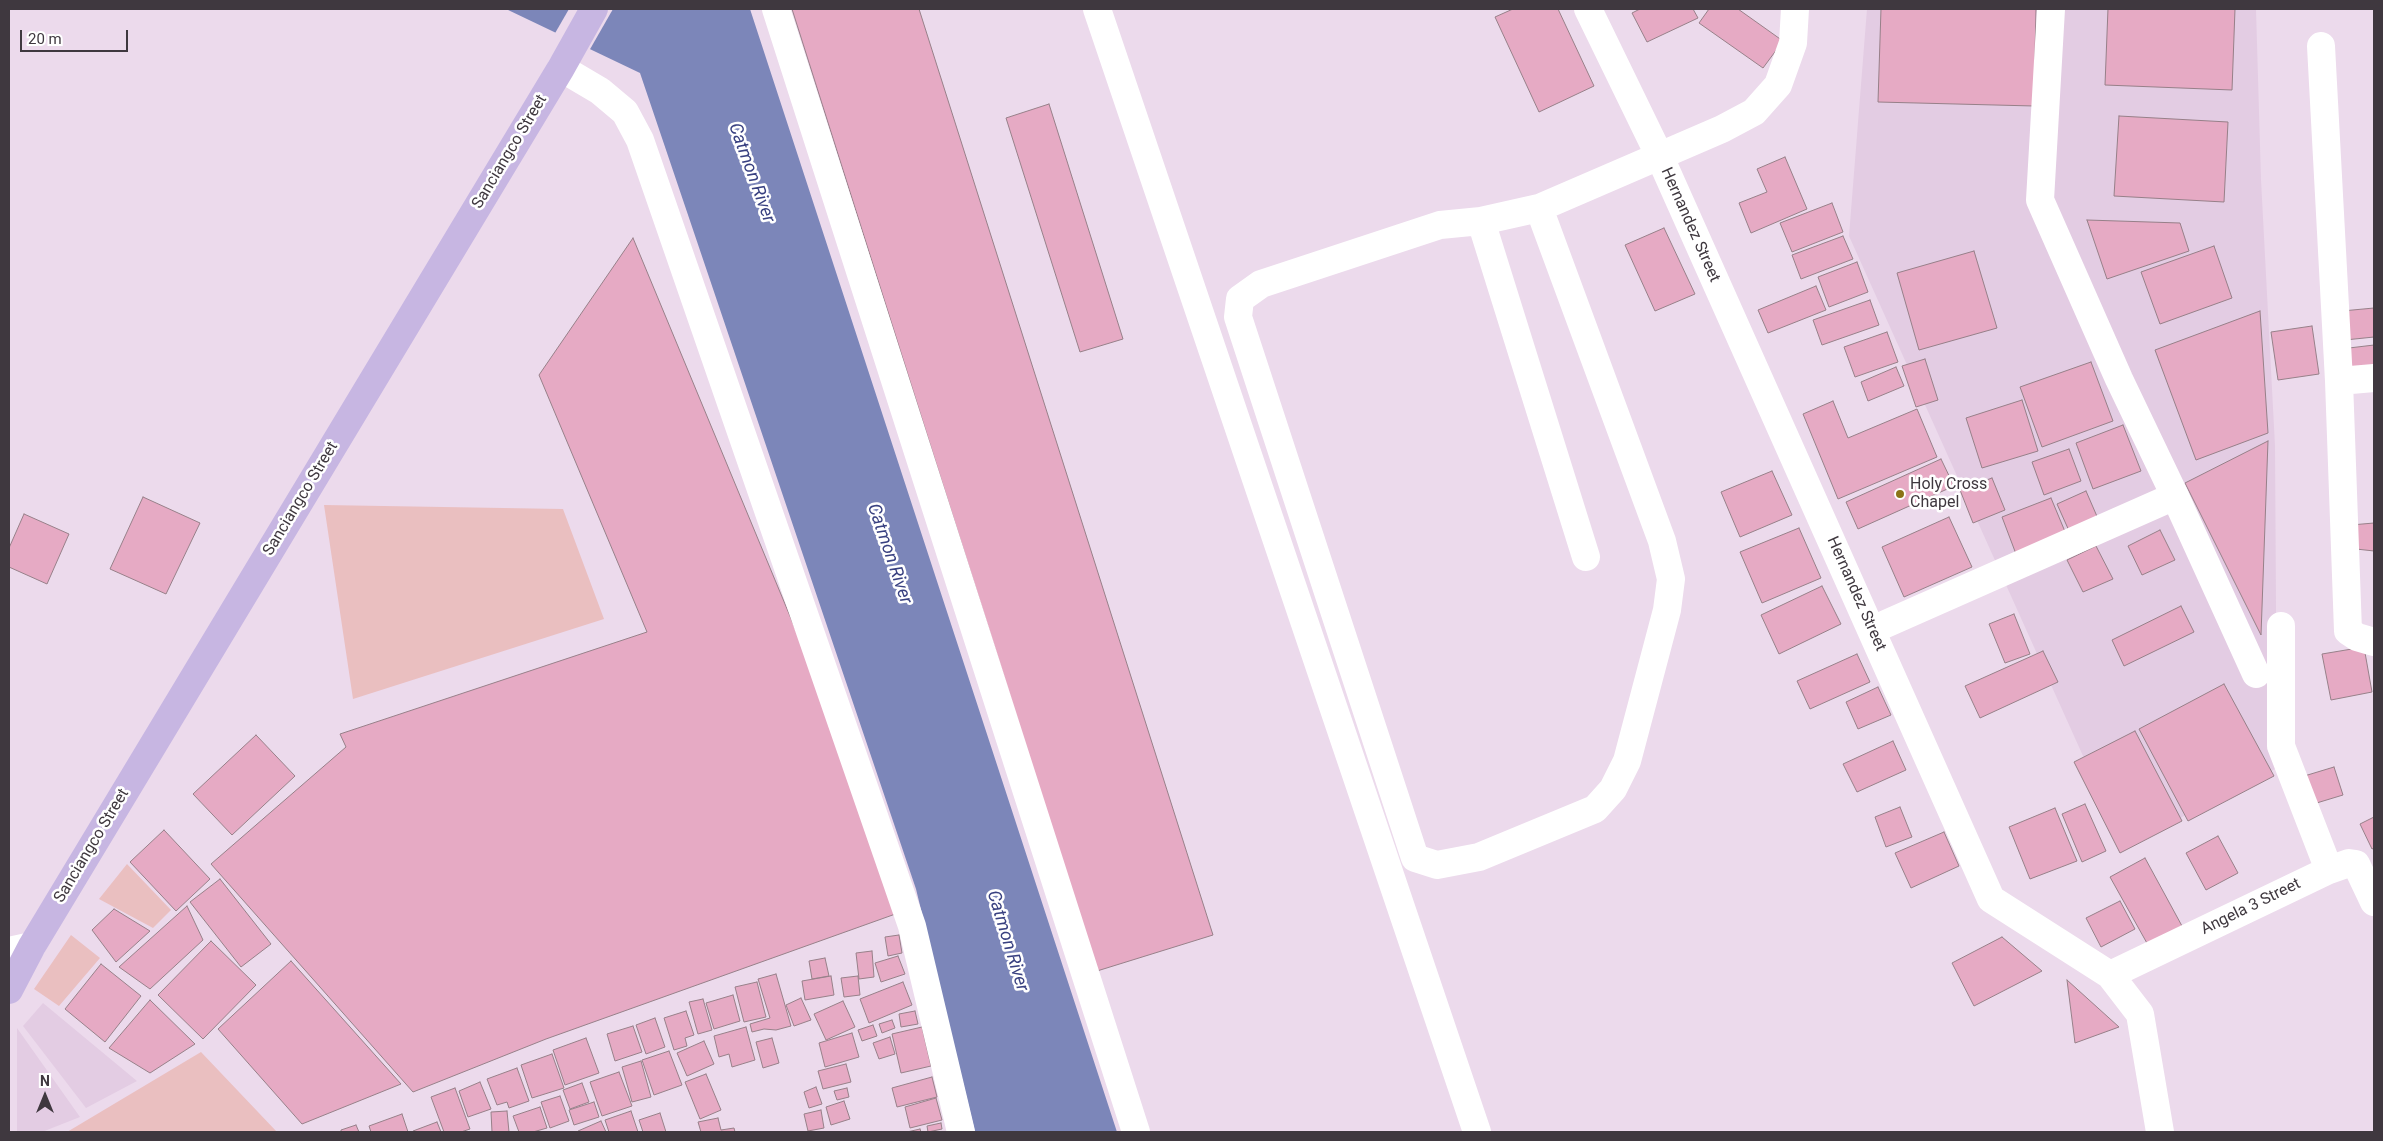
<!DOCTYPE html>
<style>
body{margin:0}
#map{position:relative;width:2383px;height:1141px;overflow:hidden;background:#ecdaec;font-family:Roboto,sans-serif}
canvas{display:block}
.frame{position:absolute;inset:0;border:10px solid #3f383f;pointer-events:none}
.north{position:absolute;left:20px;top:1071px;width:50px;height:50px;-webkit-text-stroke:4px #fff;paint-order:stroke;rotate:0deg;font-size:14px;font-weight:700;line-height:20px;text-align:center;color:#3f383f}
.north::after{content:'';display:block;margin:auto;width:18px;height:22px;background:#3f383f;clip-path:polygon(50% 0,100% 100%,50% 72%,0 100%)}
.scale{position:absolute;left:20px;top:30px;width:108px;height:22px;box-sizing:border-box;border:2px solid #3f383f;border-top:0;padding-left:6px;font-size:15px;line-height:18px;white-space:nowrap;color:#3f383f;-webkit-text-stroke:4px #fff;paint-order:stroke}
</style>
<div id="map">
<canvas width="2383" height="1141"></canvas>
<div class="frame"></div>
<div class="north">N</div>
<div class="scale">20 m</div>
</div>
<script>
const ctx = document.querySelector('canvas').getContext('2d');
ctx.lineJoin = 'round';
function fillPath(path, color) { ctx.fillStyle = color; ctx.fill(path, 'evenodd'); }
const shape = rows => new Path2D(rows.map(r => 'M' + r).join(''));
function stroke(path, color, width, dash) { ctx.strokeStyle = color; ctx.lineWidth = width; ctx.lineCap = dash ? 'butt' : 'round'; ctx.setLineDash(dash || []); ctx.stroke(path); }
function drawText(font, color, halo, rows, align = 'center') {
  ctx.font = font + ' Roboto,sans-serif'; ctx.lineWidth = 5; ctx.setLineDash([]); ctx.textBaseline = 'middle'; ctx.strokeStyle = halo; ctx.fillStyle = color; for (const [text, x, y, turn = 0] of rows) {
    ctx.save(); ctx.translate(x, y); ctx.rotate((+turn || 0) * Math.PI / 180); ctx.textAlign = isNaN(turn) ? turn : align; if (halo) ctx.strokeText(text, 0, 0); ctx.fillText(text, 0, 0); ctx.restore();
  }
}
fillPath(shape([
 [1867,9,2256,9,2261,180,2275,446,2277,768,2124,847,1849,236],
 [43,1003,137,1081,86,1108,23,1026],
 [17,1028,80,1117,42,1132,17,1132]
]), '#e3cce3');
fillPath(shape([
 [324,505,563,509,604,619,353,699],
 [127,864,171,910,153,928,99,899],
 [71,935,100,958,59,1006,34,989],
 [201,1052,277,1132,67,1132]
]), '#eabfc0');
fillPath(shape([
 [506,9,750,9,1117,1132,975,1132,916,889,640,73]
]), '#7c86b9');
fillPath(shape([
 [569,9,613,9,589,51,554,35]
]), '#ecdaec');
const building = shape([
 [792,9,919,9,1213,935,1097,971,792,9],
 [1513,9,1558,9,1594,86,1539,112,1495,17,1513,9],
 [1640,9,1693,9,1698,18,1647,42,1632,13,1640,9],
 [1709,9,1738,9,1783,41,1763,68,1699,23,1709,9],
 [1881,9,2036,9,2034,106,1878,102,1881,9],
 [2108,9,2235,9,2232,90,2105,85,2108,9],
 [1049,104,1123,339,1080,352,1006,118,1049,104],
 [2119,116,2228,122,2224,202,2114,196,2119,116],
 [1785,157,1807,209,1751,233,1739,203,1767,192,1757,169,1785,157],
 [1832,203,1843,232,1792,252,1780,223,1832,203],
 [2087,220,2180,223,2189,251,2107,279,2087,220],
 [1664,228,1695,294,1655,311,1625,245,1664,228],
 [1843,236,1853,259,1801,279,1792,255,1843,236],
 [633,238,807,657,901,912,546,1039,413,1092,211,864,346,747,340,734,647,632,539,375,633,238],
 [2214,246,2232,298,2160,324,2141,272,2214,246],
 [1974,251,1997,328,1919,350,1897,273,1974,251],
 [1857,262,1868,292,1829,307,1818,277,1857,262],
 [1816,286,1826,310,1768,333,1758,310,1816,286],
 [1870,300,1879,325,1822,345,1813,320,1870,300],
 [2374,308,2374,337,2345,340,2342,311,2374,308],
 [2260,311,2268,433,2196,460,2155,350,2260,311],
 [2312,326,2319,374,2278,380,2271,332,2312,326],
 [1887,332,1898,362,1855,377,1844,347,1887,332],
 [2374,345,2374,371,2352,373,2349,348,2374,345],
 [1925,359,1938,400,1916,407,1902,366,1925,359],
 [2091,362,2113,421,2042,447,2020,387,2091,362],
 [1896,367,1904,386,1868,401,1861,382,1896,367],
 [2022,400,2038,451,1982,468,1966,418,2022,400],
 [1833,401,1848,438,1917,409,1937,457,1838,499,1803,414,1833,401],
 [2123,425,2141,471,2093,489,2076,443,2123,425],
 [2268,441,2261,635,2185,483,2268,441],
 [2069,449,2081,481,2044,495,2032,462,2069,449],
 [1941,459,1954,486,1858,529,1846,502,1941,459],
 [1772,471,1792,515,1740,537,1721,492,1772,471],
 [1992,478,2005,510,1973,523,1960,490,1992,478],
 [2086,491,2099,521,2070,533,2057,504,2086,491],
 [143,497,200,523,166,594,110,569,143,497],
 [2051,498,2066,534,2016,554,2002,517,2051,498],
 [24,514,69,534,47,584,9,567,9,548,24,514],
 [1949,517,1972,567,1904,597,1882,547,1949,517],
 [2374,523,2374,551,2356,549,2351,525,2374,523],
 [1799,528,1821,578,1762,603,1740,552,1799,528],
 [2160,530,2175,560,2142,575,2128,546,2160,530],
 [2096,546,2113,579,2083,592,2067,560,2096,546],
 [1822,586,1841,624,1779,654,1761,615,1822,586],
 [2181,606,2194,632,2124,666,2112,640,2181,606],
 [2014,614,2030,654,2005,663,1989,624,2014,614],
 [2364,647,2372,692,2331,700,2322,654,2364,647],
 [2043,651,2058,682,1980,718,1965,686,2043,651],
 [1857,654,1870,682,1810,709,1797,681,1857,654],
 [2224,684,2274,776,2188,821,2139,729,2224,684],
 [1878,687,1891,715,1858,729,1846,702,1878,687],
 [2135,731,2182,821,2120,853,2074,762,2135,731],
 [256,735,295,776,232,835,193,794,256,735],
 [1893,741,1906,770,1857,792,1843,764,1893,741],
 [2334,767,2343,795,2310,805,2301,777,2334,767],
 [2085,804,2106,851,2082,862,2062,814,2085,804],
 [1900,807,1912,837,1886,847,1875,817,1900,807],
 [2055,808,2077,861,2030,879,2009,827,2055,808],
 [2374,817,2374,848,2372,849,2360,824,2374,817],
 [164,830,210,879,176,911,130,862,164,830],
 [1944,832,1959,866,1911,888,1895,853,1944,832],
 [2218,836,2238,873,2206,890,2186,853,2218,836],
 [2145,858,2182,926,2148,945,2110,877,2145,858],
 [220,879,271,944,241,967,190,902,220,879],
 [2120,901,2135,929,2101,947,2086,918,2120,901],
 [187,906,203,940,150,989,119,967,187,906],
 [114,909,150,931,116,962,92,930,114,909],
 [899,935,902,953,888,956,885,937,899,935],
 [2002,937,2042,971,1974,1006,1952,963,2002,937],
 [211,941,256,985,203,1039,158,995,211,941],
 [872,951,874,977,859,979,856,953,872,951],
 [898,956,905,974,881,982,875,963,898,956],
 [825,958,829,976,812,979,809,961,825,958],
 [291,961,401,1084,302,1124,218,1029,291,961],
 [101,964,141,996,105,1042,65,1009,101,964],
 [776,974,791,1026,776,1030,764,1029,752,1032,750,1024,770,1018,758,979,776,974],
 [831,976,834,995,805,1000,802,981,831,976],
 [858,976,860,995,844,997,841,978,858,976],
 [2067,980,2119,1027,2075,1043,2067,980],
 [757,982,766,1017,744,1022,735,987,757,982],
 [903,982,912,1005,869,1023,860,999,903,982],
 [733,995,740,1021,714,1029,706,1003,733,995],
 [801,998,811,1020,794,1026,786,1005,801,998],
 [703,999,712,1030,698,1034,689,1002,703,999],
 [150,1000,195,1044,150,1073,109,1048,150,1000],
 [843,1001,855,1027,826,1040,814,1014,843,1001],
 [686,1011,694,1035,685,1038,687,1046,674,1050,664,1018,686,1011],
 [915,1011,918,1024,901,1027,899,1014,915,1011],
 [655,1018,665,1047,646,1054,636,1025,655,1018],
 [892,1020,895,1028,882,1033,879,1024,892,1020],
 [873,1025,877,1036,862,1041,858,1030,873,1025],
 [633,1026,642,1052,615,1061,607,1034,633,1026],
 [746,1027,755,1060,732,1067,729,1054,719,1057,714,1036,746,1027],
 [922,1027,931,1066,901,1073,892,1034,922,1027],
 [852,1033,859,1057,825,1067,819,1043,852,1033],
 [890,1037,895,1054,879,1059,873,1043,890,1037],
 [586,1038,599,1073,565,1085,553,1050,586,1038],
 [772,1038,779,1063,763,1068,756,1042,772,1038],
 [704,1041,714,1064,687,1076,677,1053,704,1041],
 [669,1051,682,1085,654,1095,642,1060,669,1051],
 [552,1054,564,1088,532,1098,521,1065,552,1054],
 [641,1061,651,1097,632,1102,622,1067,641,1061],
 [846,1064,851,1082,823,1089,818,1071,846,1064],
 [517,1068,529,1101,509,1108,507,1102,497,1105,487,1079,517,1068],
 [619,1072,632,1106,602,1116,590,1082,619,1072],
 [706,1074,721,1110,700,1119,685,1082,706,1074],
 [932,1077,937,1097,897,1107,892,1088,932,1077],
 [480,1082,491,1109,468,1117,459,1091,480,1082],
 [582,1083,589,1102,570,1109,563,1090,582,1083],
 [816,1087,822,1104,809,1108,804,1092,816,1087],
 [455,1088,470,1129,461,1132,444,1132,431,1097,455,1088],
 [847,1088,849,1097,837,1100,834,1091,847,1088],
 [560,1096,569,1121,550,1128,541,1102,560,1096],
 [936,1098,942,1120,910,1128,905,1107,936,1098],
 [844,1101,850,1119,831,1125,826,1107,844,1101],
 [594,1102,599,1117,574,1125,569,1110,594,1102],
 [540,1107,547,1128,533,1132,519,1132,513,1116,540,1107],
 [821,1110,824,1128,808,1131,804,1114,821,1110],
 [507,1111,509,1132,492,1132,491,1112,507,1111],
 [631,1111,638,1132,609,1132,605,1120,631,1111],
 [660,1113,666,1132,643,1132,639,1120,660,1113],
 [402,1114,408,1132,371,1132,369,1126,402,1114],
 [718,1118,721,1130,734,1128,735,1132,701,1132,698,1122,718,1118],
 [601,1121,606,1132,578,1132,578,1131,601,1121],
 [437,1122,441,1132,413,1132,413,1131,437,1122],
 [941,1123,942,1129,928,1132,927,1126,941,1123],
 [356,1125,359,1132,341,1132,341,1130,356,1125],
 [920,1129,921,1132,907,1132,920,1129]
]);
fillPath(building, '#e6aac4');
stroke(building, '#978089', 1);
stroke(shape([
 [776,9,1136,1132],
 [1097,9,1477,1132],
 [1588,9,1660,157,1991,899,2110,975,2140,1014,2160,1132],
 [2051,9,2040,200,2119,379,2175,496,2256,674],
 [2321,46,2339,381,2348,631,2357,637,2374,642],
 [561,68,600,91,625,112,640,140,912,926,961,1132],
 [1539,208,1662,541,1671,579,1667,610,1627,761,1613,789,1595,809,1479,857,1437,865,1415,858,1238,317,1240,299,1261,284,1440,225,1481,221,1539,208,1722,129,1754,112,1778,85,1793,43,1795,9],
 [1481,221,1586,557],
 [2339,381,2374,378],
 [2281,626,2281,746,2329,870],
 [1872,630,2175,496],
 [9,951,32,946],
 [2110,975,2329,870,2349,863,2356,864,2374,902]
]), '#fff', 28);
stroke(shape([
 [9,990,32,946,561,68,594,9]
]), '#c7b6e2', 28);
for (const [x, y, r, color] of [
 [1900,494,5,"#8b7317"]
]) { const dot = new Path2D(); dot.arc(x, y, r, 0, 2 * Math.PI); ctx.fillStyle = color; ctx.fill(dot); stroke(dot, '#fff', 2); }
drawText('16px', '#3f383f', '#fff', [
 ["Sanciangco Street",510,152,-59],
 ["Hernandez Street",1690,225,66],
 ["Sanciangco Street",301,499,-59],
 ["Hernandez Street",1856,594,66],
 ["Sanciangco Street",92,846,-59],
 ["Angela 3 Street",2251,907,-26]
]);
drawText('16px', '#3f383f', '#fff', [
 ["Holy Cross",1910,485],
 ["Chapel",1910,503]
], 'left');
drawText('italic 18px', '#394181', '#fff', [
 ["Catmon River",751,173,70],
 ["Catmon River",889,554,71],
 ["Catmon River",1007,941,73]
]);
</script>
